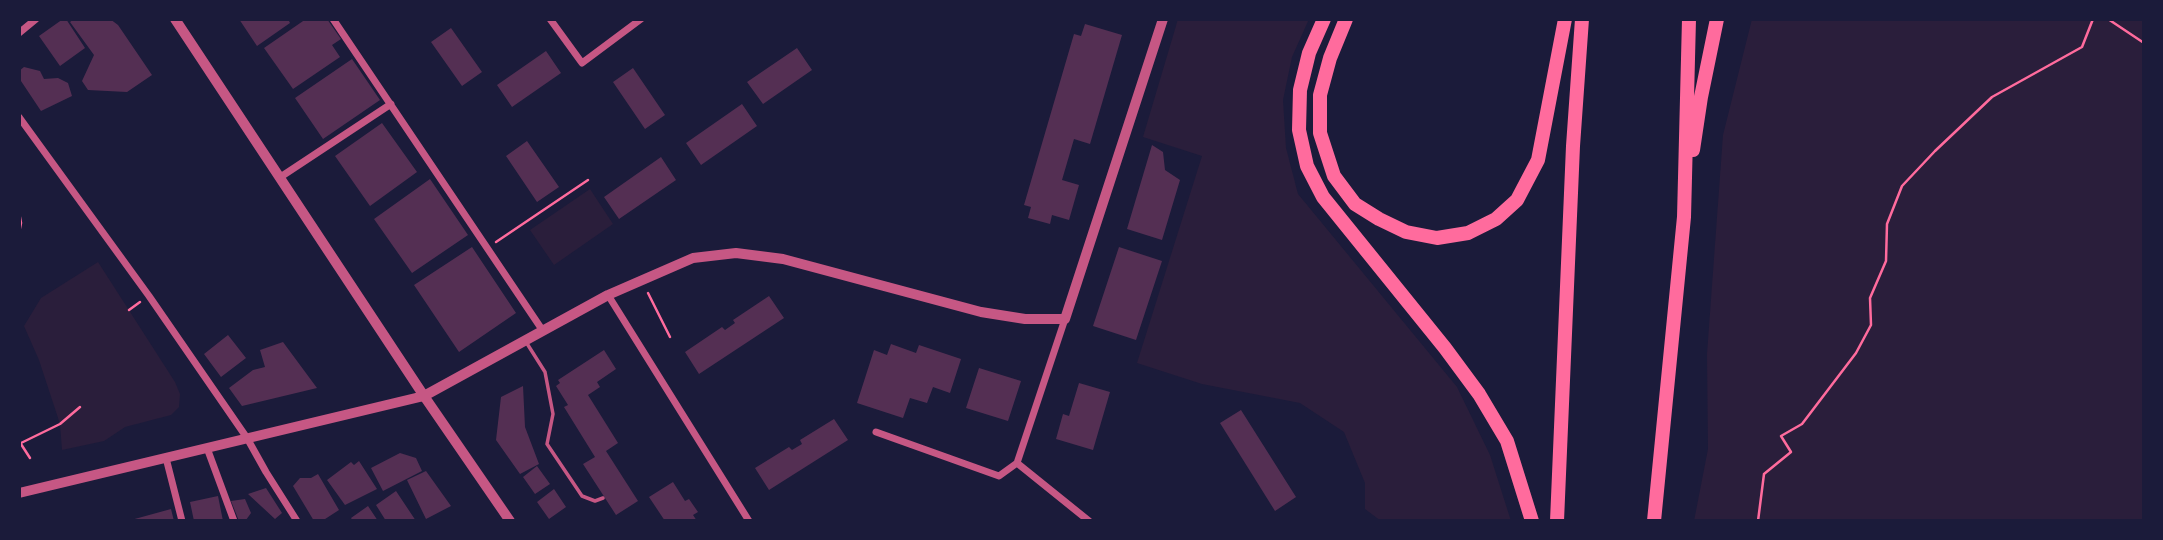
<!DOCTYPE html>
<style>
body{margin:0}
#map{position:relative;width:2163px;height:540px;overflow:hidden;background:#1b1b3a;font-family:"Titillium Web",sans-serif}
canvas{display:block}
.frame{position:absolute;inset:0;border:21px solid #1b1b3a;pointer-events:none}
</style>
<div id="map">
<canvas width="2163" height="540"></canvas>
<div class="frame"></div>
</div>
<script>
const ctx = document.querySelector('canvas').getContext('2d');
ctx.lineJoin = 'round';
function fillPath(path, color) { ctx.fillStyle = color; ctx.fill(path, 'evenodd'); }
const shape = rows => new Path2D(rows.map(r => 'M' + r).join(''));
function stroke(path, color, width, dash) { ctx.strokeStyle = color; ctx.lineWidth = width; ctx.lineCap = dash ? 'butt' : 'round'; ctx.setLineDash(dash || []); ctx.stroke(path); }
fillPath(shape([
 [1178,19,1309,19,1292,57,1283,100,1286,148,1298,194,1457,387,1490,455,1511,521,1381,521,1365,509,1365,483,1344,432,1300,403,1202,384,1137,363,1202,156,1143,137],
 [1752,19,2144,19,2144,521,1694,521,1708,449,1707,354,1723,135],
 [590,189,613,224,554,265,530,230],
 [98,262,175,382,180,394,179,407,171,415,125,427,104,441,62,450,60,424,39,360,24,326,41,298]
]), '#2a1e3b');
fillPath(shape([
 [63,19,66,19,85,48,60,66,39,36],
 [74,19,110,19,118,25,152,75,127,92,88,90,82,81,94,55,70,22],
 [239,19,288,19,290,23,257,46],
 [306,19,327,19,341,39,332,45,340,57,293,89,264,48],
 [1085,24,1122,35,1090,144,1074,139,1062,180,1079,185,1069,220,1052,215,1050,224,1028,218,1031,207,1024,205,1074,34,1081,36],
 [451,28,482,72,462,86,431,42],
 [797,48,812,70,763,104,747,82],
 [546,51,561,73,512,107,497,85],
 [352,59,380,100,323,139,295,98],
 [24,67,40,71,44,79,58,78,68,83,72,96,41,111,19,78,19,71],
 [633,68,665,115,645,129,613,82],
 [742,104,757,126,701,165,686,143],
 [382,123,417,172,370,206,335,156],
 [527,141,559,187,537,202,506,156],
 [1152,145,1163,152,1165,170,1180,180,1162,240,1127,229],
 [661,157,676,180,619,219,604,197],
 [430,179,468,235,412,273,374,219],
 [472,247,516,313,459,352,414,285],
 [1119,247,1162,261,1136,340,1093,326],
 [769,296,784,318,699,374,685,352,722,327,725,330,735,323,733,320],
 [228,335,246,358,221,377,204,354],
 [283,342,317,388,242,406,229,388,253,370,265,367,260,350],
 [891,344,916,353,919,345,961,359,950,393,933,387,927,403,910,398,903,418,857,403,874,350,887,355],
 [604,350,616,369,597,382,600,387,588,395,618,443,606,451,638,501,616,515,583,464,595,457,564,407,568,405,556,386,560,383,558,380],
 [979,368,1021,381,1008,421,966,408],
 [1079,383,1110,392,1093,450,1056,439,1063,414,1069,416],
 [523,386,525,427,539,464,520,474,496,440,501,397],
 [1241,410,1296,497,1275,511,1220,423],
 [834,419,848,440,769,490,755,468,789,447,792,450,802,444,800,440],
 [400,453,416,458,422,471,383,491,371,468],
 [359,461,377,489,345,505,327,480,351,462,354,465],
 [537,466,550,484,535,494,523,477],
 [426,471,451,506,426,519,407,480],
 [318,474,339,510,322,521,314,521,293,486,300,478,311,478],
 [673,482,685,501,689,499,698,512,693,515,697,521,665,521,649,497],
 [266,488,282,513,275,519,248,494],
 [554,489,566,507,549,519,537,502],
 [396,491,416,521,386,521,376,505],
 [218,496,223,521,194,521,190,502],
 [245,499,251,513,246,520,239,521,231,501],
 [368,506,378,521,353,521,351,518],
 [171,509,174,521,131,521,131,520]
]), '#542f53');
stroke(shape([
 [2108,19,2144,43],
 [19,212,21,223,19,233],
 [496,242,588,180],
 [648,293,670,337],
 [129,310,140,302],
 [19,441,30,458],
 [21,443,60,424,80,407],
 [1758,521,1764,474,1791,452,1781,436,1802,424,1856,353,1871,325,1870,298,1886,261,1887,224,1902,186,1935,151,1992,97,2082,47,2093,19]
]), '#ff6b9d', 2.5);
stroke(shape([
 [526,342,545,372,553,414,547,444,582,496,595,501,603,498]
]), '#c65784', 3.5);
stroke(shape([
 [333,19,543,331],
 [550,19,582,63,641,19],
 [19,33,36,19],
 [19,117,149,296,247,438,266,472,297,521],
 [279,178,391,104],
 [608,295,749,521],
 [1065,319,1017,463,1089,521],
 [876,432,999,476,1017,463],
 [207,448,234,521],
 [166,458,182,521]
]), '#c65784', 7);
stroke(shape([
 [175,19,424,396,510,521],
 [19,493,424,396,608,295,693,258,736,253,783,259,981,312,1025,319,1065,319,1163,19]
]), '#c65784', 10);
stroke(shape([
 [1324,19,1309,53,1300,90,1299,130,1307,166,1323,197,1445,348,1479,394,1507,441,1532,521],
 [1346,19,1330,58,1320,95,1320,133,1334,176,1355,204,1379,219,1406,232,1437,238,1468,233,1496,219,1517,200,1538,160,1565,19],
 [1693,150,1701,97,1717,19],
 [1557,521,1573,146,1582,19],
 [1654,521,1684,217,1689,19]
]), '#ff6b9d', 14);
</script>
